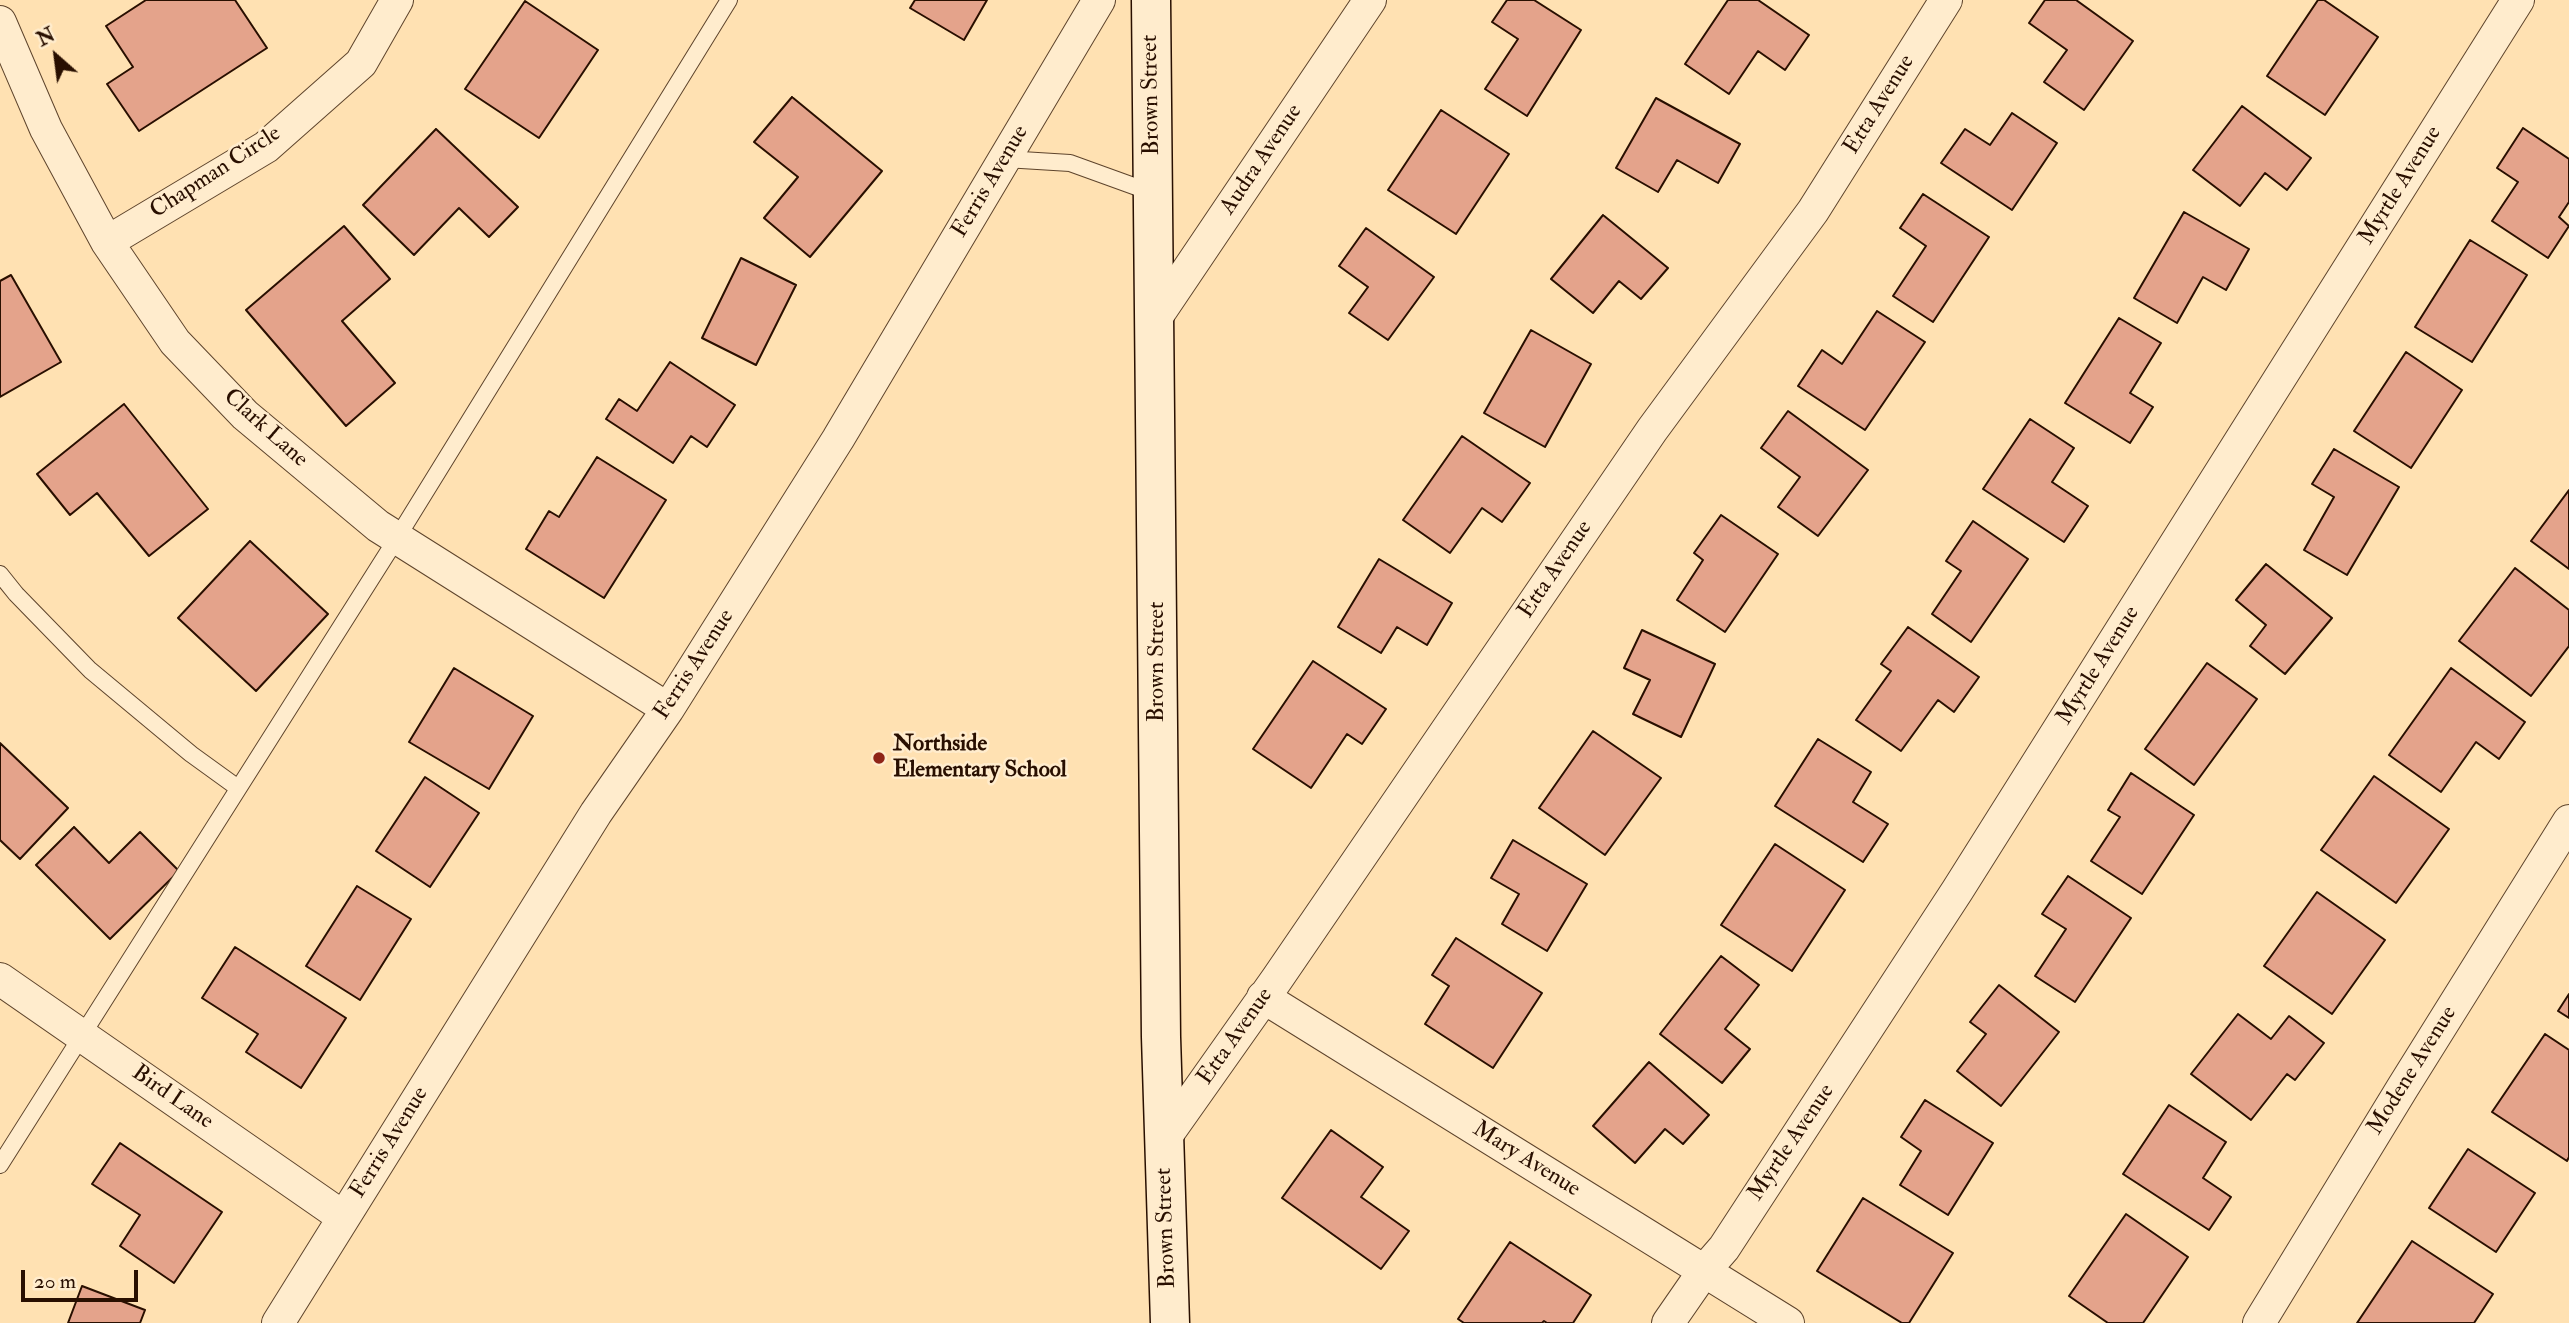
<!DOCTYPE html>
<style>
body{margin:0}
#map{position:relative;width:2569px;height:1323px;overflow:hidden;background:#ffe1b2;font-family:"IM FELL Double Pica",serif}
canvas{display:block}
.north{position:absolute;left:21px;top:21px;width:70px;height:70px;-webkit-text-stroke:5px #ffeccd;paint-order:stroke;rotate:332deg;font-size:19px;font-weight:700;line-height:28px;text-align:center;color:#290f00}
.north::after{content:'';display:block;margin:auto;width:24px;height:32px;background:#290f00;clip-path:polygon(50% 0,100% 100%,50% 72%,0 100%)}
.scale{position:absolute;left:21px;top:1270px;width:117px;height:32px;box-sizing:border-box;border:4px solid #290f00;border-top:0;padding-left:9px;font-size:21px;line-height:24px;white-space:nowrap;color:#290f00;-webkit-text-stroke:5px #ffeccd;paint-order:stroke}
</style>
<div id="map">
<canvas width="2569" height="1323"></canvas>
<div class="north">N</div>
<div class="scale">20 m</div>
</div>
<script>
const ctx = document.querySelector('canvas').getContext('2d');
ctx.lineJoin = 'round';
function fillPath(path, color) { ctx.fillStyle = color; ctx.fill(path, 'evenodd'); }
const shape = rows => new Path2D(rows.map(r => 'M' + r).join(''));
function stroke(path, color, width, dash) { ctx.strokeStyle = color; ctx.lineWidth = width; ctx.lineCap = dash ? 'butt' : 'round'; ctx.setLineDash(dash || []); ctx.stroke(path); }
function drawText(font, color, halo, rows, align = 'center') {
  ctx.font = font + ' "IM FELL Double Pica",serif'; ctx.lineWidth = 5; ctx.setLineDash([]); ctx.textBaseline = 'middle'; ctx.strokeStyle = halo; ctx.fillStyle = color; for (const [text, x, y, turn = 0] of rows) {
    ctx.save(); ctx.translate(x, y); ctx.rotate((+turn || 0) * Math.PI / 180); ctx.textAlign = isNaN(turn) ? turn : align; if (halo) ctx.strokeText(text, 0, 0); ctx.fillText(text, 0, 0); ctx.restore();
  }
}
const building = shape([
 [146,0,235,0,267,48,139,131,107,84,133,67,106,26,146,0],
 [915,0,987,0,964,40,910,8,915,0],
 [1507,0,1534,0,1581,30,1527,116,1485,89,1518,39,1492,22,1507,0],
 [1728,0,1758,0,1809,35,1785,70,1758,51,1729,94,1685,64,1728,0],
 [2045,0,2076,0,2133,41,2084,110,2044,82,2067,50,2029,23,2045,0],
 [2318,0,2324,0,2378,37,2325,115,2267,76,2318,0],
 [525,1,598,50,539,138,465,89,525,1],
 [792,97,882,171,810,257,764,218,798,177,754,142,792,97],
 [1656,98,1740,144,1718,183,1677,160,1658,192,1616,168,1656,98],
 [2242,106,2311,158,2287,190,2265,173,2240,206,2193,170,2242,106],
 [1441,110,1509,154,1456,234,1388,190,1441,110],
 [2012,113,2057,143,2012,210,1941,163,1965,129,1990,145,2012,113],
 [2523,128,2569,159,2569,202,2559,217,2569,226,2548,258,2492,221,2518,182,2497,168,2523,128],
 [436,129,518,207,489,237,459,208,414,255,363,205,436,129],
 [1923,194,1989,237,1933,322,1893,296,1926,246,1900,228,1923,194],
 [2184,212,2249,249,2226,290,2203,277,2177,323,2134,298,2184,212],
 [1603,215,1668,268,1641,299,1619,281,1593,313,1551,279,1603,215],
 [344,226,390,279,342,321,395,383,346,426,246,310,344,226],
 [1366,228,1434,277,1388,340,1349,313,1368,287,1339,266,1366,228],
 [2470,240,2527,275,2472,362,2415,327,2470,240],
 [741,258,796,285,756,365,702,338,741,258],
 [11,275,61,362,0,397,0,281,11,275],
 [1877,311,1925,342,1865,430,1798,386,1822,350,1842,364,1877,311],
 [2119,318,2161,343,2130,393,2153,407,2130,443,2065,403,2119,318],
 [1531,330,1591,364,1545,447,1484,413,1531,330],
 [2406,352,2462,390,2411,468,2354,431,2406,352],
 [670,362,735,405,707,447,691,436,673,463,606,419,619,399,637,411,670,362],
 [124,404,208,509,149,556,97,493,70,515,37,474,124,404],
 [1788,411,1868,470,1818,536,1778,507,1800,477,1761,448,1788,411],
 [2030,419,2074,448,2052,482,2088,506,2064,542,1983,489,2030,419],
 [1462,436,1530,483,1502,522,1482,508,1450,553,1403,520,1462,436],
 [2334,449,2399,487,2347,575,2304,550,2334,497,2312,484,2334,449],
 [597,457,666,500,604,598,526,549,549,511,559,517,597,457],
 [2569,490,2569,569,2531,541,2569,490],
 [1721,515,1778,554,1725,632,1677,600,1703,560,1694,553,1721,515],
 [1973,521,2028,559,1971,642,1932,614,1961,571,1946,561,1973,521],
 [250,541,328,614,256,691,178,618,250,541],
 [1379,559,1452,603,1427,645,1397,627,1381,653,1338,627,1379,559],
 [2266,564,2332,618,2285,674,2250,646,2266,625,2236,600,2266,564],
 [2515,568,2569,610,2569,646,2531,696,2459,641,2515,568],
 [1908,627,1979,677,1954,712,1938,700,1901,751,1856,720,1891,671,1881,664,1908,627],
 [1642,630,1715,664,1681,737,1633,714,1650,680,1624,668,1642,630],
 [1313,661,1386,709,1362,744,1347,734,1311,788,1253,749,1313,661],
 [2207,663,2257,699,2194,785,2145,749,2207,663],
 [454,668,533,716,489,789,409,742,454,668],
 [2451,668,2525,722,2499,759,2476,742,2441,792,2389,755,2451,668],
 [1593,731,1661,778,1605,855,1539,808,1593,731],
 [1818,739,1871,772,1853,802,1888,824,1863,862,1775,806,1818,739],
 [0,743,68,808,20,859,0,840,0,743],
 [2131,773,2194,815,2142,894,2091,861,2120,817,2108,810,2131,773],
 [2374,776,2449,829,2396,903,2321,850,2374,776],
 [425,777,479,813,430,887,376,851,425,777],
 [74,827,109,863,140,832,179,871,110,939,36,865,74,827],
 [1513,840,1587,884,1547,951,1502,924,1519,894,1491,878,1513,840],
 [1775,844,1845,890,1792,971,1721,925,1775,844],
 [2068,876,2131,918,2075,1002,2035,976,2066,929,2042,914,2068,876],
 [357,886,411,919,360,1000,306,966,357,886],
 [2317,892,2385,940,2332,1014,2264,966,2317,892],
 [1456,938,1542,993,1493,1068,1425,1024,1449,986,1432,975,1456,938],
 [235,947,346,1018,301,1088,246,1052,258,1034,202,998,235,947],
 [1721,956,1759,985,1725,1029,1750,1049,1722,1083,1660,1034,1721,956],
 [1999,985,2059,1032,2001,1106,1957,1071,1986,1034,1970,1022,1999,985],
 [2569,994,2569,1018,2558,1011,2569,994],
 [2238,1014,2271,1039,2289,1016,2324,1043,2295,1080,2287,1074,2251,1120,2191,1074,2238,1014],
 [2545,1034,2569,1050,2569,1157,2567,1161,2492,1112,2545,1034],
 [1649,1062,1709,1115,1683,1144,1665,1129,1635,1163,1593,1126,1649,1062],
 [1925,1100,1993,1143,1948,1215,1900,1185,1921,1151,1901,1137,1925,1100],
 [2169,1105,2226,1142,2203,1178,2231,1197,2209,1230,2123,1174,2169,1105],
 [1331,1130,1383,1167,1361,1197,1409,1231,1381,1269,1282,1198,1331,1130],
 [120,1143,222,1212,174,1283,120,1246,140,1215,92,1184,120,1143],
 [2468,1149,2535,1193,2496,1252,2429,1208,2468,1149],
 [1863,1198,1953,1253,1909,1323,1902,1323,1817,1271,1863,1198],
 [2126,1214,2188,1257,2143,1323,2108,1323,2069,1296,2126,1214],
 [2412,1241,2493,1294,2474,1323,2357,1323,2412,1241],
 [1510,1242,1591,1295,1573,1323,1547,1323,1544,1321,1542,1323,1464,1323,1458,1319,1510,1242],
 [82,1286,145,1310,140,1323,68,1323,82,1286]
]);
fillPath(building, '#e4a38b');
stroke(building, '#290f00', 2);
const lane = shape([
 [1005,159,1070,163,1153,193],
 [0,574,16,594,90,670,191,754,238,788],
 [0,1165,397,538,729,0]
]);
const street = shape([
 [0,22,46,129,107,242,175,342,245,415,378,526,668,709],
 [107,242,266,147,361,63,397,0],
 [1155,319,1370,0],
 [0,979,343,1217],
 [1263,997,1788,1323],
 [1164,1139,1277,979,1652,430,1813,211,1946,0],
 [278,1323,596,813,668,709,838,439,1099,0],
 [1668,1323,1704,1271,1724,1248,1957,891,2518,0],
 [2259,1323,2403,1087,2569,821]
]);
const secondary = shape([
 [1151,0,1161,1037,1170,1323]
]);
stroke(lane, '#5e442c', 18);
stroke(street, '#5e442c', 34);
stroke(secondary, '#290f00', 41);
stroke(lane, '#ffeccd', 16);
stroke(street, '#ffeccd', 32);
stroke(secondary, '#ffeccd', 38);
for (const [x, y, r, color] of [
 [879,758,7,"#8f2418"]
]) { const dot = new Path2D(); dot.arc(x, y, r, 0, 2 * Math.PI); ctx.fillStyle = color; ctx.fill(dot); stroke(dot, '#ffeccd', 2.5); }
drawText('23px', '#290f00', '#ffeccd', [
 ["Brown Street",1152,95,-91],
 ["Etta Avenue",1880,105,-58],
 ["Audra Avenue",1262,160,-56],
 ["Chapman Circle",216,173,-33],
 ["Ferris Avenue",991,182,-59],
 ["Myrtle Avenue",2401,186,-58],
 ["Clark Lane",265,429,42],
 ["Etta Avenue",1556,570,-56],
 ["Brown Street",1158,662,-90],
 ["Ferris Avenue",695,665,-57],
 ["Myrtle Avenue",2099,666,-58],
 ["Etta Avenue",1236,1037,-55],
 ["Modene Avenue",2413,1071,-58],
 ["Bird Lane",172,1098,35],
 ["Ferris Avenue",390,1143,-58],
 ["Myrtle Avenue",1792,1143,-56],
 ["Mary Avenue",1526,1160,32],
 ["Brown Street",1167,1228,-92]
]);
drawText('bold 23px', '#290f00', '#ffeccd', [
 ["Northside",893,745],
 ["Elementary School",893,771]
], 'left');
</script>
